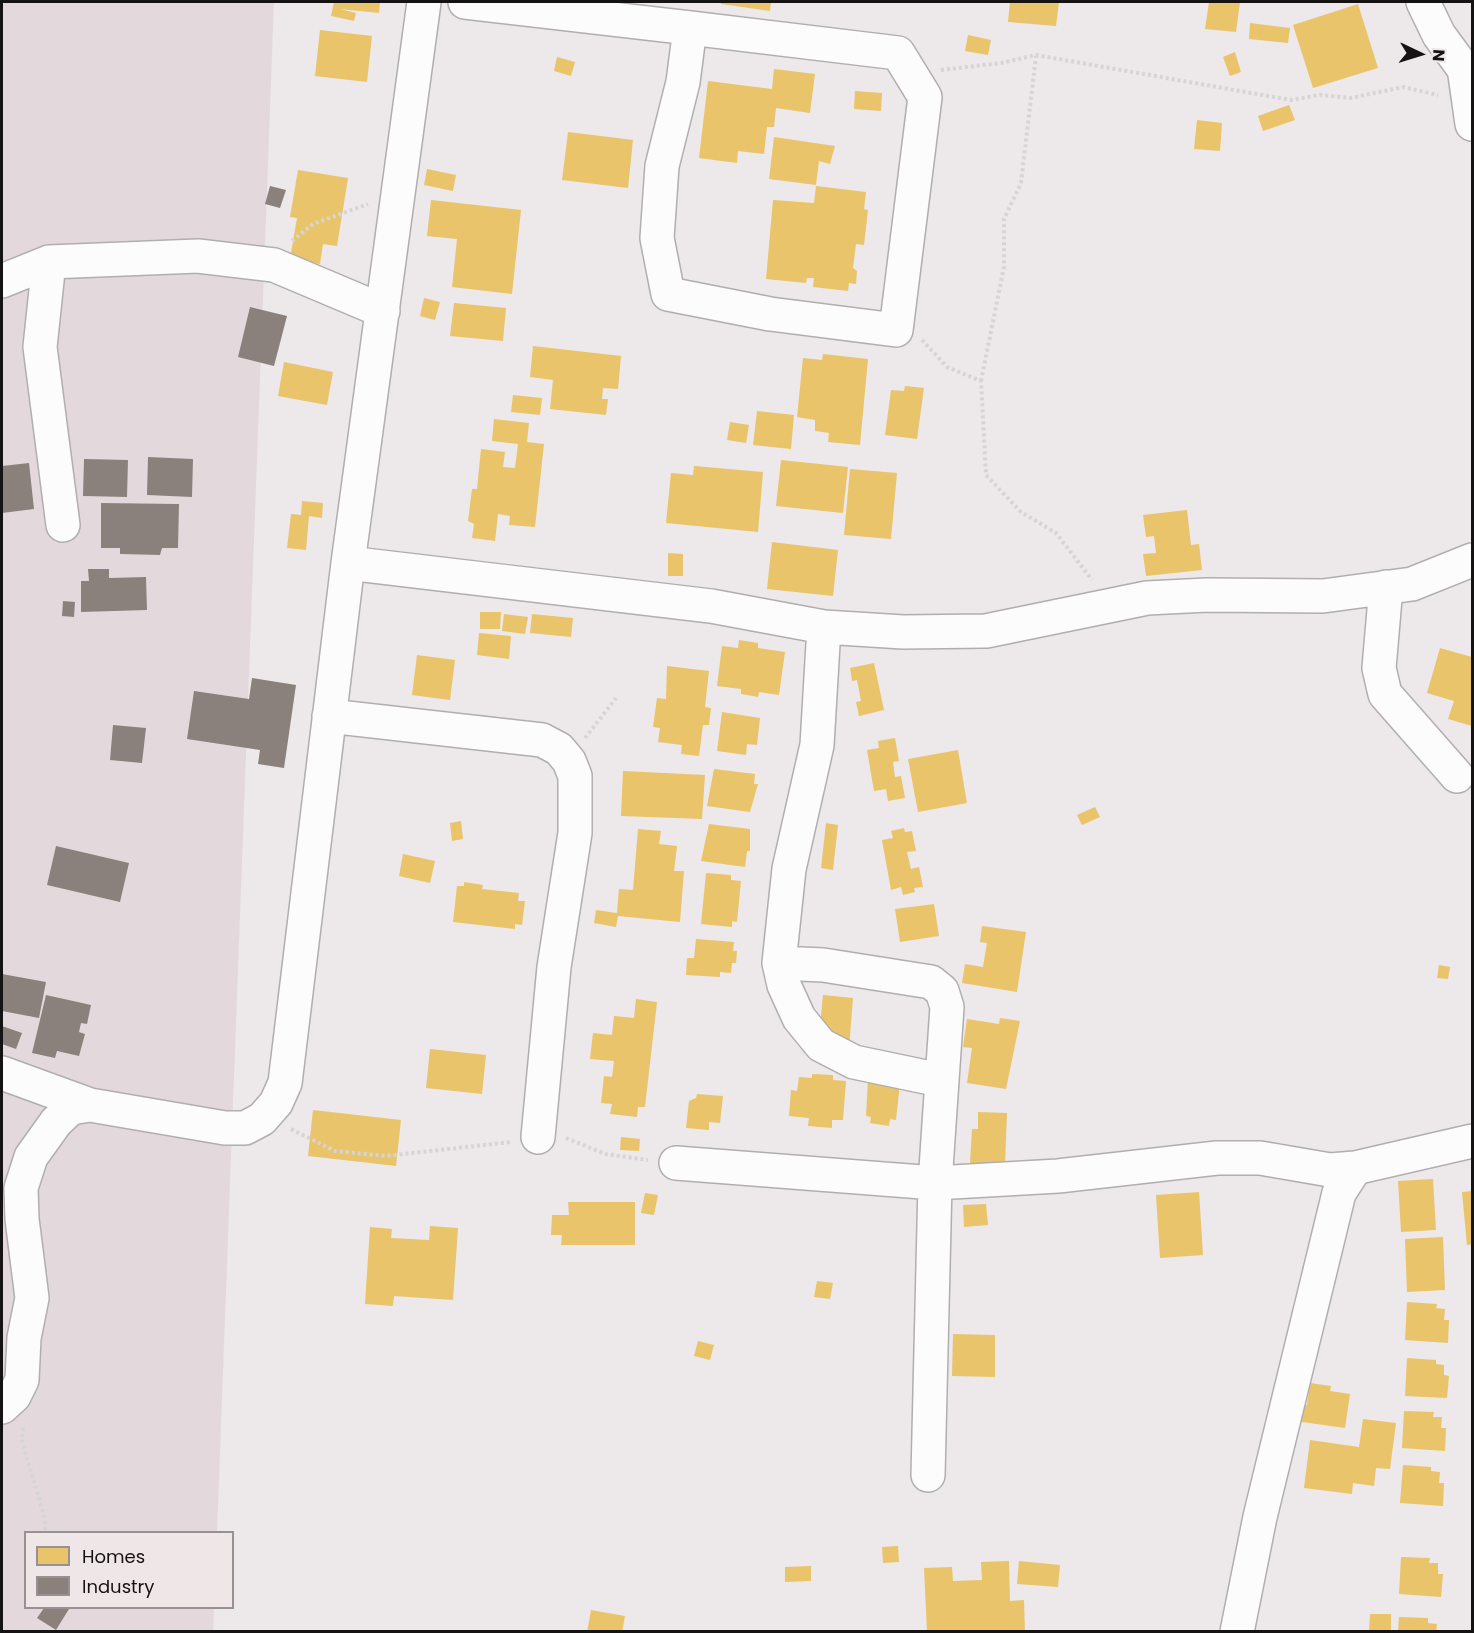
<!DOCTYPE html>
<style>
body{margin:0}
#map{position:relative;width:1474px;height:1633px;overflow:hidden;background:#ede8e9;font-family:Poppins,sans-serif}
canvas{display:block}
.frame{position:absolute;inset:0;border:3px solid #151213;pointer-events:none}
.legend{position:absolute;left:24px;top:1531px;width:210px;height:78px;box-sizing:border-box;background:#efe6e8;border:2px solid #989193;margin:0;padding:8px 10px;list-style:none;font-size:18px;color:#151213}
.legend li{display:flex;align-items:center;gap:12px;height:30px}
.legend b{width:30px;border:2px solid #989193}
.north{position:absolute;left:1390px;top:24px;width:60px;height:60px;-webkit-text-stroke:4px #efe6e8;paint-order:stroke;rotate:94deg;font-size:16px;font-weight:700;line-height:24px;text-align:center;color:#151213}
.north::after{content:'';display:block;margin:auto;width:21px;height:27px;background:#151213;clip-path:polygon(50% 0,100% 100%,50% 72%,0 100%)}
</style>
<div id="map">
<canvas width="1474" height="1633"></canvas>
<div class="frame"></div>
<ul class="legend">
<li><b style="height:16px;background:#e9c46a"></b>Homes</li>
<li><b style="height:16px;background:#8a817c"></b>Industry</li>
</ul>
<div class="north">N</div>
</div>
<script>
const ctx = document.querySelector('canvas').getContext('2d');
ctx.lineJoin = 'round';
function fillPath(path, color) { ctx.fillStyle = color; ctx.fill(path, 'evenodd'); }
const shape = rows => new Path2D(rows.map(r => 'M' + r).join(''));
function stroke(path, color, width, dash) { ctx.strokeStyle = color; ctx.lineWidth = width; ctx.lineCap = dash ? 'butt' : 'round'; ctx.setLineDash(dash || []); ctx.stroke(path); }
fillPath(shape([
 [2,2,274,2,217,1532,26,1532,26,1608,214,1608,213,1631,2,1632]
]), '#e3d9dc');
fillPath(shape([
 [334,2,380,2,379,13,340,9,356,13,354,21,331,16],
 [721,2,771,2,770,11,721,4],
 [1010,2,1059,2,1056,26,1008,22],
 [1209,2,1240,2,1236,32,1205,29],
 [1358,4,1378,68,1313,88,1293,25],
 [1250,23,1290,28,1288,43,1249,39],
 [320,30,372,36,367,82,315,76],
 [968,35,991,40,988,55,965,51],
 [1235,52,1241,72,1230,76,1223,57],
 [557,57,575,62,571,76,554,71],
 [774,69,815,74,810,113,776,108,774,127,767,127,764,154,738,151,737,163,699,158,708,81,772,89],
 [855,91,882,93,881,111,854,109],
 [1289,105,1295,120,1263,131,1258,116],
 [1197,120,1222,123,1220,151,1194,149],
 [568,132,633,140,628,188,562,180],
 [774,137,835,146,830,164,819,161,816,185,769,179],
 [427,169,456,175,453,191,424,185],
 [298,170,348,178,337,246,323,244,320,264,290,259,297,218,290,217],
 [816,186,866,192,864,209,868,210,864,245,856,244,853,268,857,271,856,284,849,283,848,291,813,287,814,278,807,278,806,283,766,279,773,200,814,203],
 [431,200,521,210,512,294,452,287,457,239,427,236],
 [424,298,440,302,435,320,420,316],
 [454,303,506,308,503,341,450,336],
 [533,346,621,356,618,389,603,388,602,399,608,399,606,415,550,409,553,380,530,377],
 [823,354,868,359,860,445,828,442,829,433,815,431,815,420,797,417,803,358,822,360],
 [284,362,333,372,327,405,278,396],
 [905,386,924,388,917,439,885,435,891,390,904,391],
 [513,395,542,398,540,415,511,412],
 [757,411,794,415,791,449,753,445],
 [494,419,529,423,527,442,544,444,535,527,509,525,510,516,498,514,495,541,472,538,474,524,468,521,472,489,477,489,481,449,505,452,503,467,515,468,518,444,492,441],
 [730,422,749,425,746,443,727,440],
 [781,460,848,467,843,513,776,506],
 [694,466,763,472,758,532,666,523,671,473,693,475],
 [850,469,897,473,891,539,844,535],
 [302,501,323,503,322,518,309,516,306,550,287,548,291,514,301,515],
 [1187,510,1191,545,1199,544,1202,570,1146,576,1143,554,1156,553,1154,536,1146,537,1143,515],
 [772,542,838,550,833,596,767,589],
 [668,553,683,554,683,576,668,576],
 [480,612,501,612,500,629,480,629],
 [504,614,528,617,525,634,502,631],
 [532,614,573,618,571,637,530,633],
 [479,633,511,636,509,659,477,655],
 [739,640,758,643,758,648,785,652,779,695,759,692,758,697,741,694,741,689,717,686,722,646,738,648],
 [1440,648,1472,657,1472,726,1448,719,1454,701,1427,693],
 [417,655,455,660,450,700,412,695],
 [874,663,884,710,859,716,856,702,861,701,857,680,852,681,850,668],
 [667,666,709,671,705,707,711,708,709,725,703,725,699,756,681,754,682,745,658,742,660,728,653,727,657,698,666,699],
 [722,712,760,718,757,745,747,744,746,755,717,751],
 [895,738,899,761,893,762,895,777,901,776,905,798,888,801,886,789,874,791,867,750,879,748,878,741],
 [958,750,967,803,918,812,908,759],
 [714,769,755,774,754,784,758,784,750,812,707,806],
 [623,771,705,775,702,819,621,816],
 [1095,807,1100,817,1082,825,1077,815],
 [461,821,463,839,452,841,450,823],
 [826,823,838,825,833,870,821,868],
 [709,824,750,829,750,851,747,851,745,867,701,861],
 [904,828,905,832,912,831,916,851,907,852,911,869,919,867,923,887,914,888,915,892,903,895,901,887,891,890,882,840,893,838,891,831],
 [638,829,661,831,659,844,677,846,674,871,684,871,680,922,618,916,616,927,594,923,596,910,617,913,619,889,633,890],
 [403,854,435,861,430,883,399,876],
 [706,873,731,875,731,880,741,881,737,922,732,921,732,927,701,924],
 [464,882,483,885,482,889,519,893,518,901,525,901,522,925,515,924,515,929,453,922,457,886,464,886],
 [934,904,939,936,900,942,895,909],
 [982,926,1026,932,1017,992,962,983,965,964,983,967,987,943,980,942],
 [696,939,734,942,733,951,737,951,736,963,732,963,731,973,720,972,720,977,686,975,687,958,694,958],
 [1439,965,1450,967,1448,979,1437,978],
 [823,995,853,998,849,1049,818,1046],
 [636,999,657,1002,645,1107,638,1107,637,1117,610,1114,612,1104,601,1103,604,1076,612,1077,614,1061,590,1059,593,1033,612,1035,614,1016,634,1018],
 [1000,1018,1020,1021,1006,1089,967,1083,972,1048,963,1047,967,1019,999,1024],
 [430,1049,486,1055,482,1094,426,1088],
 [812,1074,833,1075,833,1080,846,1081,843,1120,832,1120,832,1128,808,1126,809,1118,789,1116,791,1090,797,1091,799,1077,812,1078],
 [868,1079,900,1083,896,1120,890,1119,889,1126,870,1123,871,1117,866,1116],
 [697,1094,723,1096,720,1123,709,1122,709,1130,686,1128,689,1101,696,1098],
 [313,1110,401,1120,396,1166,308,1156],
 [978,1112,1007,1113,1005,1165,970,1163,972,1129,978,1129],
 [621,1137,640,1139,639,1151,620,1150],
 [1433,1179,1436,1230,1401,1232,1398,1181],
 [1472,1191,1472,1244,1467,1245,1462,1192],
 [1199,1192,1203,1255,1160,1258,1156,1195],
 [645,1193,658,1195,654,1215,641,1213],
 [568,1202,635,1202,635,1245,561,1245,562,1235,551,1235,552,1215,569,1215],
 [986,1204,988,1225,964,1227,963,1205],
 [430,1226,458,1228,453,1300,394,1296,393,1306,365,1304,370,1227,392,1229,391,1238,429,1240],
 [1443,1237,1445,1290,1407,1292,1405,1239],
 [817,1281,833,1283,830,1299,814,1297],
 [1407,1302,1437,1304,1436,1308,1445,1309,1444,1320,1449,1320,1448,1343,1405,1340],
 [953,1334,995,1335,995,1377,952,1376],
 [698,1341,714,1345,710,1360,694,1356],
 [1407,1358,1436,1360,1436,1364,1444,1365,1444,1375,1449,1376,1447,1398,1405,1396],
 [1310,1383,1331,1386,1330,1391,1350,1394,1345,1428,1295,1421,1297,1404,1307,1405],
 [1404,1411,1434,1412,1433,1417,1442,1417,1441,1428,1446,1428,1445,1451,1402,1448],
 [1363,1419,1396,1423,1390,1469,1376,1468,1374,1486,1353,1483,1352,1494,1304,1488,1310,1440,1359,1447],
 [1403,1465,1431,1467,1431,1471,1440,1472,1439,1483,1444,1483,1443,1506,1400,1503],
 [898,1546,899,1562,883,1563,882,1547],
 [1401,1557,1430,1558,1429,1563,1438,1563,1438,1574,1443,1574,1441,1597,1399,1594],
 [1009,1561,1010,1601,1024,1600,1025,1632,927,1632,924,1568,952,1567,953,1581,982,1580,981,1562],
 [1019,1561,1060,1565,1058,1587,1017,1584],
 [811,1566,811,1581,785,1582,785,1567],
 [591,1610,625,1616,622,1632,587,1632],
 [1370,1614,1391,1614,1391,1632,1369,1632],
 [1399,1617,1428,1618,1428,1623,1437,1624,1436,1632,1398,1632]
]), '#e9c46a');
fillPath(shape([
 [270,186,286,190,280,208,265,204],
 [250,307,287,316,274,366,238,357],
 [148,457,193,459,192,497,147,495],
 [84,459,128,460,127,497,83,496],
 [29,463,34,509,2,513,2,466],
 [101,503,179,504,178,548,162,548,160,555,120,554,120,548,101,548],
 [88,569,109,569,109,578,146,577,147,610,81,612,81,581,89,581],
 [63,601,75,602,74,617,62,616],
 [252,678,296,685,284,768,258,764,260,750,187,739,194,691,249,699],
 [113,725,146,728,142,763,110,760],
 [56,846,129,863,120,902,47,885],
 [2,974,46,982,39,1018,2,1011],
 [46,995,91,1005,87,1024,81,1023,79,1032,85,1034,79,1056,57,1051,55,1058,32,1053],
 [2,1026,22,1033,16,1049,2,1044],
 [44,1608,69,1609,56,1630,37,1618]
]), '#8a817c');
const minor = shape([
 [465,2,690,28,898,53,925,97,896,330,770,314,668,294,657,238,662,166,683,82,690,28],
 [1423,2,1439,35,1472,80],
 [1464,68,1472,124],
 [49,262,40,347,63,525],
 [2,281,49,262,198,256,274,265,383,311],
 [348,563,711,606,824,627,903,632,986,631,1147,598,1207,595,1323,596,1412,584,1472,560],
 [1386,587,1379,668,1385,694,1457,776],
 [824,627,817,745,789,869,779,963,784,985,799,1018,821,1045,854,1062,940,1080],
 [329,716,542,740,559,749,569,761,575,776,575,833,554,967,538,1137],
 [779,963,823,965,931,982,942,991,947,1007,935,1183,928,1475],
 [2,1073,90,1105],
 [676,1163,935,1183,1058,1176,1217,1158,1260,1158,1330,1170,1355,1168,1472,1141],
 [2,1407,14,1396,22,1380,24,1338,32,1298,22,1219,21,1188,31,1157,56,1122,71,1108,90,1105,225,1128,245,1128,262,1119,276,1103,285,1083,348,563,424,2],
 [1237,1632,1260,1517,1339,1193,1355,1168]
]);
stroke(minor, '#b1aeae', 36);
stroke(shape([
 [941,70,1001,63,1036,55,1291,100,1320,95,1351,98,1403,87,1438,95],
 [292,241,313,224,368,204],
 [922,340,947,367,981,381,986,475,1021,512,1056,533,1092,580],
 [981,381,1004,267,1004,219,1021,183,1036,56],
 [585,738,616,698],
 [291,1129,335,1151,386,1156,511,1142],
 [566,1138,605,1154,648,1160],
 [23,1428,22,1441,45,1519,45,1532]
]), '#d6d5d5', 4, [3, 3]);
stroke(minor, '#fcfcfc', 33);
</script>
